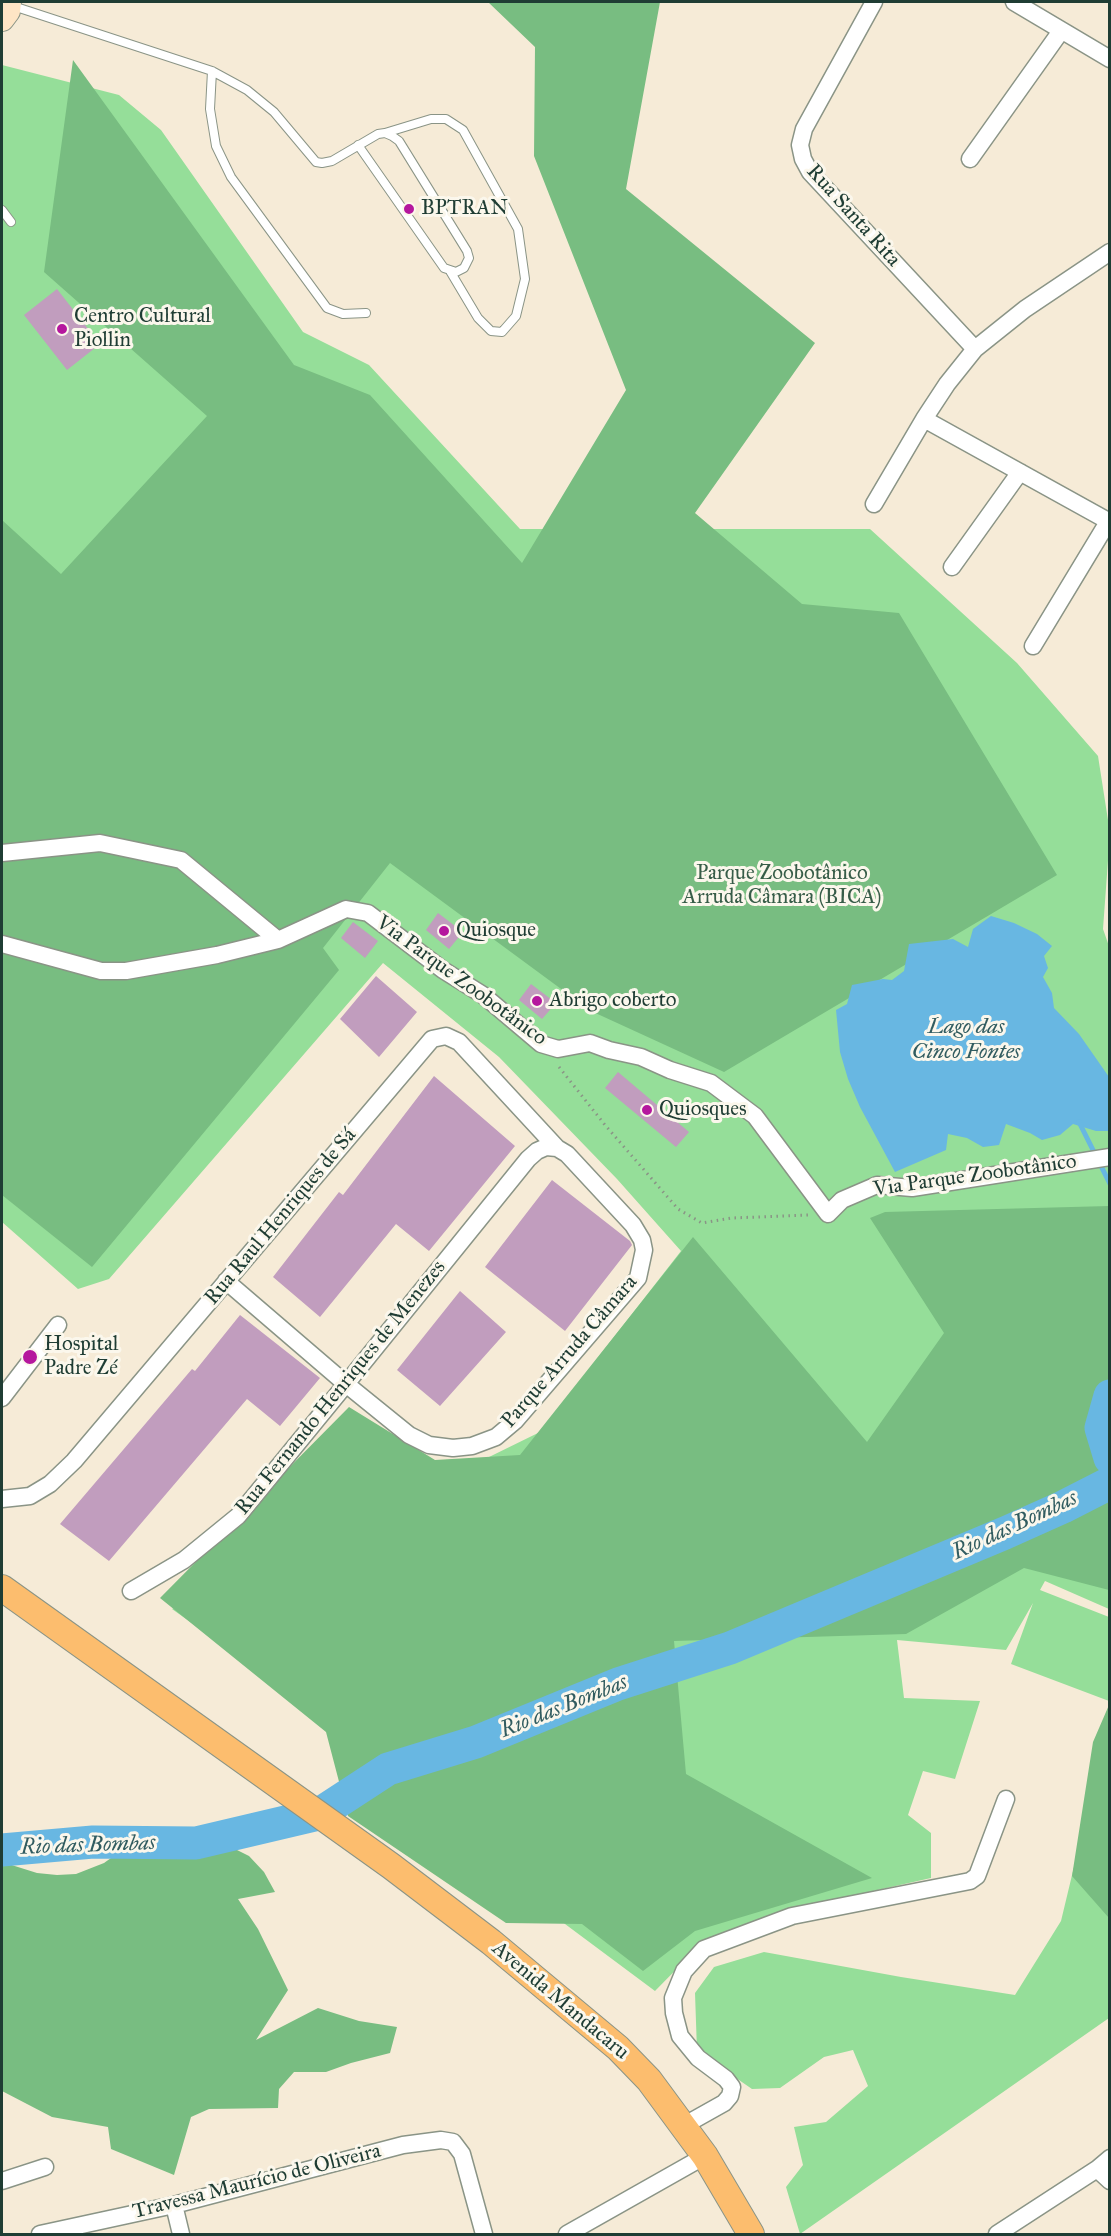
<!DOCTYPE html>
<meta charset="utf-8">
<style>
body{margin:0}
#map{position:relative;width:1111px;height:2236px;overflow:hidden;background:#f6ebd7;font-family:"IM FELL Great Primer",serif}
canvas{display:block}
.frame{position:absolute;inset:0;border:3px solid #1f3d34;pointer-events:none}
</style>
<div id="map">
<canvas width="1111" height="2236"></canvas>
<div class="frame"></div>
</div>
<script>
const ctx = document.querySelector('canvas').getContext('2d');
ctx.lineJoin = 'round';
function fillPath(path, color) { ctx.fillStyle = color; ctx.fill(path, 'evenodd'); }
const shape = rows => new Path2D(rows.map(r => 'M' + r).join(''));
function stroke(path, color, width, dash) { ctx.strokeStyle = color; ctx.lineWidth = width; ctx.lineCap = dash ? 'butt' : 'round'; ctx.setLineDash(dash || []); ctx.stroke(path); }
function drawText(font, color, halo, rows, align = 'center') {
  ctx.font = font + ' "IM FELL Great Primer",serif'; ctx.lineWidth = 6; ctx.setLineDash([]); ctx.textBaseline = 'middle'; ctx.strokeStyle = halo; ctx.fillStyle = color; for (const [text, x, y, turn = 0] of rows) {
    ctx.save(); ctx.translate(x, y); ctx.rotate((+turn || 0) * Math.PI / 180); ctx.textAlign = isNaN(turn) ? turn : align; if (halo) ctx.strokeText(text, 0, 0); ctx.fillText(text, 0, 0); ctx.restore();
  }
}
fillPath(shape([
 [2,65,119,95,161,130,303,332,369,365,520,529,870,529,1017,663,1098,756,1110,833,1103,929,1110,949,1109,1609,1045,1581,1040,1590,1109,1617,1109,1701,1011,1664,1033,1603,1006,1650,897,1640,904,1698,980,1701,955,1779,923,1771,908,1815,931,1833,931,1878,789,1910,706,1939,655,1991,373,1781,352,1737,172,1609,211,1589,423,1461,487,1458,540,1432,681,1251,617,1179,499,1057,383,963,109,1279,78,1289,2,1222],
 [1109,1721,1109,2018,800,2234,786,2187,803,2165,794,2127,826,2122,868,2086,853,2050,824,2057,780,2088,752,2089,697,2051,695,1993,714,1967,764,1952,901,1977,1015,1995,1061,1921]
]), '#95de99');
fillPath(shape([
 [488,2,660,2,626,189,815,343,695,513,802,604,899,613,1057,875,724,1072,591,1011,390,863,323,948,339,970,92,1267,2,1195,2,520,61,574,207,416,44,272,73,60,294,365,370,395,522,563,626,390,534,156,535,47],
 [1109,1206,1109,1590,1024,1568,906,1634,674,1641,686,1774,872,1878,695,1931,643,1971,582,1924,506,1923,348,1816,326,1732,160,1598,349,1407,435,1460,520,1455,693,1237,867,1442,944,1333,870,1218,885,1212],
 [1109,1705,1109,1918,1072,1876,1093,1742],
 [169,1831,192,1832,211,1837,249,1856,264,1872,275,1892,238,1899,258,1929,288,1990,256,2040,318,2008,359,2021,397,2027,390,2053,351,2063,326,2072,294,2072,279,2089,278,2108,209,2109,191,2117,174,2175,111,2149,108,2127,52,2117,2,2091,2,1862,37,1873,57,1875,76,1874,104,1863,132,1843,149,1836]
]), '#78bd81');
fillPath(shape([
 [991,916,1014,923,1037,934,1052,946,1044,956,1048,968,1043,977,1052,993,1054,1008,1079,1034,1109,1077,1109,1131,1096,1131,1073,1124,1060,1135,1042,1140,1030,1133,1006,1124,999,1145,983,1147,967,1138,948,1134,946,1150,895,1172,860,1107,848,1079,840,1052,836,1010,847,1004,852,985,883,979,892,980,904,971,909,944,953,939,968,947,973,929]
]), '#68b7e2');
stroke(shape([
 [1079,1122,1110,1184]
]), '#68b7e2', 5);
stroke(shape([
 [1110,1396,1101,1428,1110,1458],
 [2,1850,93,1842,196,1843,319,1814,388,1769,476,1742,618,1684,730,1648,1005,1533,1063,1507,1110,1483]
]), '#68b7e2', 33);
fillPath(shape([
 [57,289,100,344,67,370,24,315],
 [438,913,463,932,449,949,426,930],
 [353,922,378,941,365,958,341,938],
 [376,976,417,1012,379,1057,340,1019],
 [531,984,556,1003,542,1019,519,1000],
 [618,1072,689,1132,676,1147,605,1088],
 [434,1076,515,1146,429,1251,396,1224,320,1317,273,1277,339,1192,343,1195],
 [552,1180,630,1241,632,1245,565,1331,485,1267],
 [460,1291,506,1332,440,1406,397,1370],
 [240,1315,320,1378,280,1426,247,1399,109,1561,60,1524,192,1369,195,1371]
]), '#c19dbe');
const lane = shape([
 [10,5,212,71,247,90,274,112,316,162,322,163,332,161,378,134,385,133,392,136,399,141,467,251,469,258,464,268,456,272,444,268,358,145],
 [212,71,210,109,216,146,231,177,327,308,343,314,366,313],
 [385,133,431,119,446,119,463,130,518,229,525,279,516,316,502,332,491,331,478,318,450,271],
 [2,210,11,222]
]);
const street = shape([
 [874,2,804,129,800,145,803,159,810,172,975,349],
 [1014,2,1110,59],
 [970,159,1061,31],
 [924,419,1110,522],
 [874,504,924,419,947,384,975,349,1025,309,1110,252],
 [952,567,1020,472],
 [1033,646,1108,522],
 [2,853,100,843,181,860,278,940],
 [2,944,101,971,126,971,217,955,278,940,346,909,368,913,443,970,483,995,541,1044,558,1049,590,1043,609,1050,641,1057,670,1070,711,1083,755,1116,828,1214,842,1200,877,1185,912,1188,1110,1157],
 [2,1398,58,1325],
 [2,1499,30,1496,50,1484,74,1461,432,1039,446,1036,459,1042,557,1148],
 [131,1591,184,1560,238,1516,346,1384,528,1159,537,1151,546,1147,557,1148,567,1154,633,1225,642,1240,644,1250,638,1278,515,1421,496,1437,472,1446,453,1448,429,1445,409,1435,346,1384,226,1281],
 [683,2126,724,2103,730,2096,732,2087,726,2079,698,2058,680,2036,674,2013,673,1998,684,1971,704,1949,792,1916,970,1881,977,1876,1006,1799],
 [1097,2169,1110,2181],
 [2,2181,45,2167],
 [174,2205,181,2234],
 [40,2234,174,2205,403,2145,441,2140,453,2142,462,2154,484,2234],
 [567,2234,705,2156],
 [997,2234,1097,2169,1110,2158]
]);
const secondary = shape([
 [2,19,8,11,9,2]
]);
const primary = shape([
 [2,1588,391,1866,491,1942,618,2048,649,2080,705,2156,751,2234]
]);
stroke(lane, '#8a9486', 10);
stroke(street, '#8a9486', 19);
stroke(secondary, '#8a9486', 26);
stroke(primary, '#8a9486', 28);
stroke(shape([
 [559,1067,605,1125,678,1209,702,1223,732,1218,808,1215]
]), '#8a9486', 3, [1.5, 4.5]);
stroke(lane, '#fff', 8);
stroke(street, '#fff', 16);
stroke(secondary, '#fee5c5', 24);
stroke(primary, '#fcbd6e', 26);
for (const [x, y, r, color] of [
 [409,209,6,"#b5179e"],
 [62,329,6,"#b5179e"],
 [444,931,6,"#b5179e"],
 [537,1001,6,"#b5179e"],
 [647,1110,6,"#b5179e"],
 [30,1357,8,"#b5179e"]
]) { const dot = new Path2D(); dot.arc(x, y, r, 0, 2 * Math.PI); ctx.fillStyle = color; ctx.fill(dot); stroke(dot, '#fbf7ec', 2); }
drawText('21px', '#1f3d34', '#fbf7ec', [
 ["BPTRAN",421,209],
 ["Centro Cultural",74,317],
 ["Piollin",74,341],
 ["Quiosque",456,931],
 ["Abrigo coberto",549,1001],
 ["Quiosques",659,1110],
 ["Hospital",44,1345],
 ["Padre Zé",44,1369]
], 'left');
drawText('21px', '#1f3d34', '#fbf7ec', [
 ["Rua Santa Rita",853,216,48],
 ["Via Parque Zoobotânico",461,981,36],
 ["Via Parque Zoobotânico",975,1176,-8],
 ["Rua Raul Henriques de Sá",281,1217,-50],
 ["Parque Arruda Câmara",570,1352,-49],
 ["Rua Fernando Henriques de Menezes",341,1388,-51],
 ["Avenida Mandacaru",560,2001,40],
 ["Travessa Maurício de Oliveira",257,2182,-14]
]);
drawText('21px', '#375d48', '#fbf7ec', [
 ["Parque Zoobotânico",782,874],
 ["Arruda Câmara (BICA)",782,898]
]);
drawText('italic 22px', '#315c60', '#fbf7ec', [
 ["Lago das",966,1028],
 ["Cinco Fontes",966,1053],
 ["Rio das Bombas",1015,1526,-25],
 ["Rio das Bombas",564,1707,-22],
 ["Rio das Bombas",88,1846,-2]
]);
</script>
